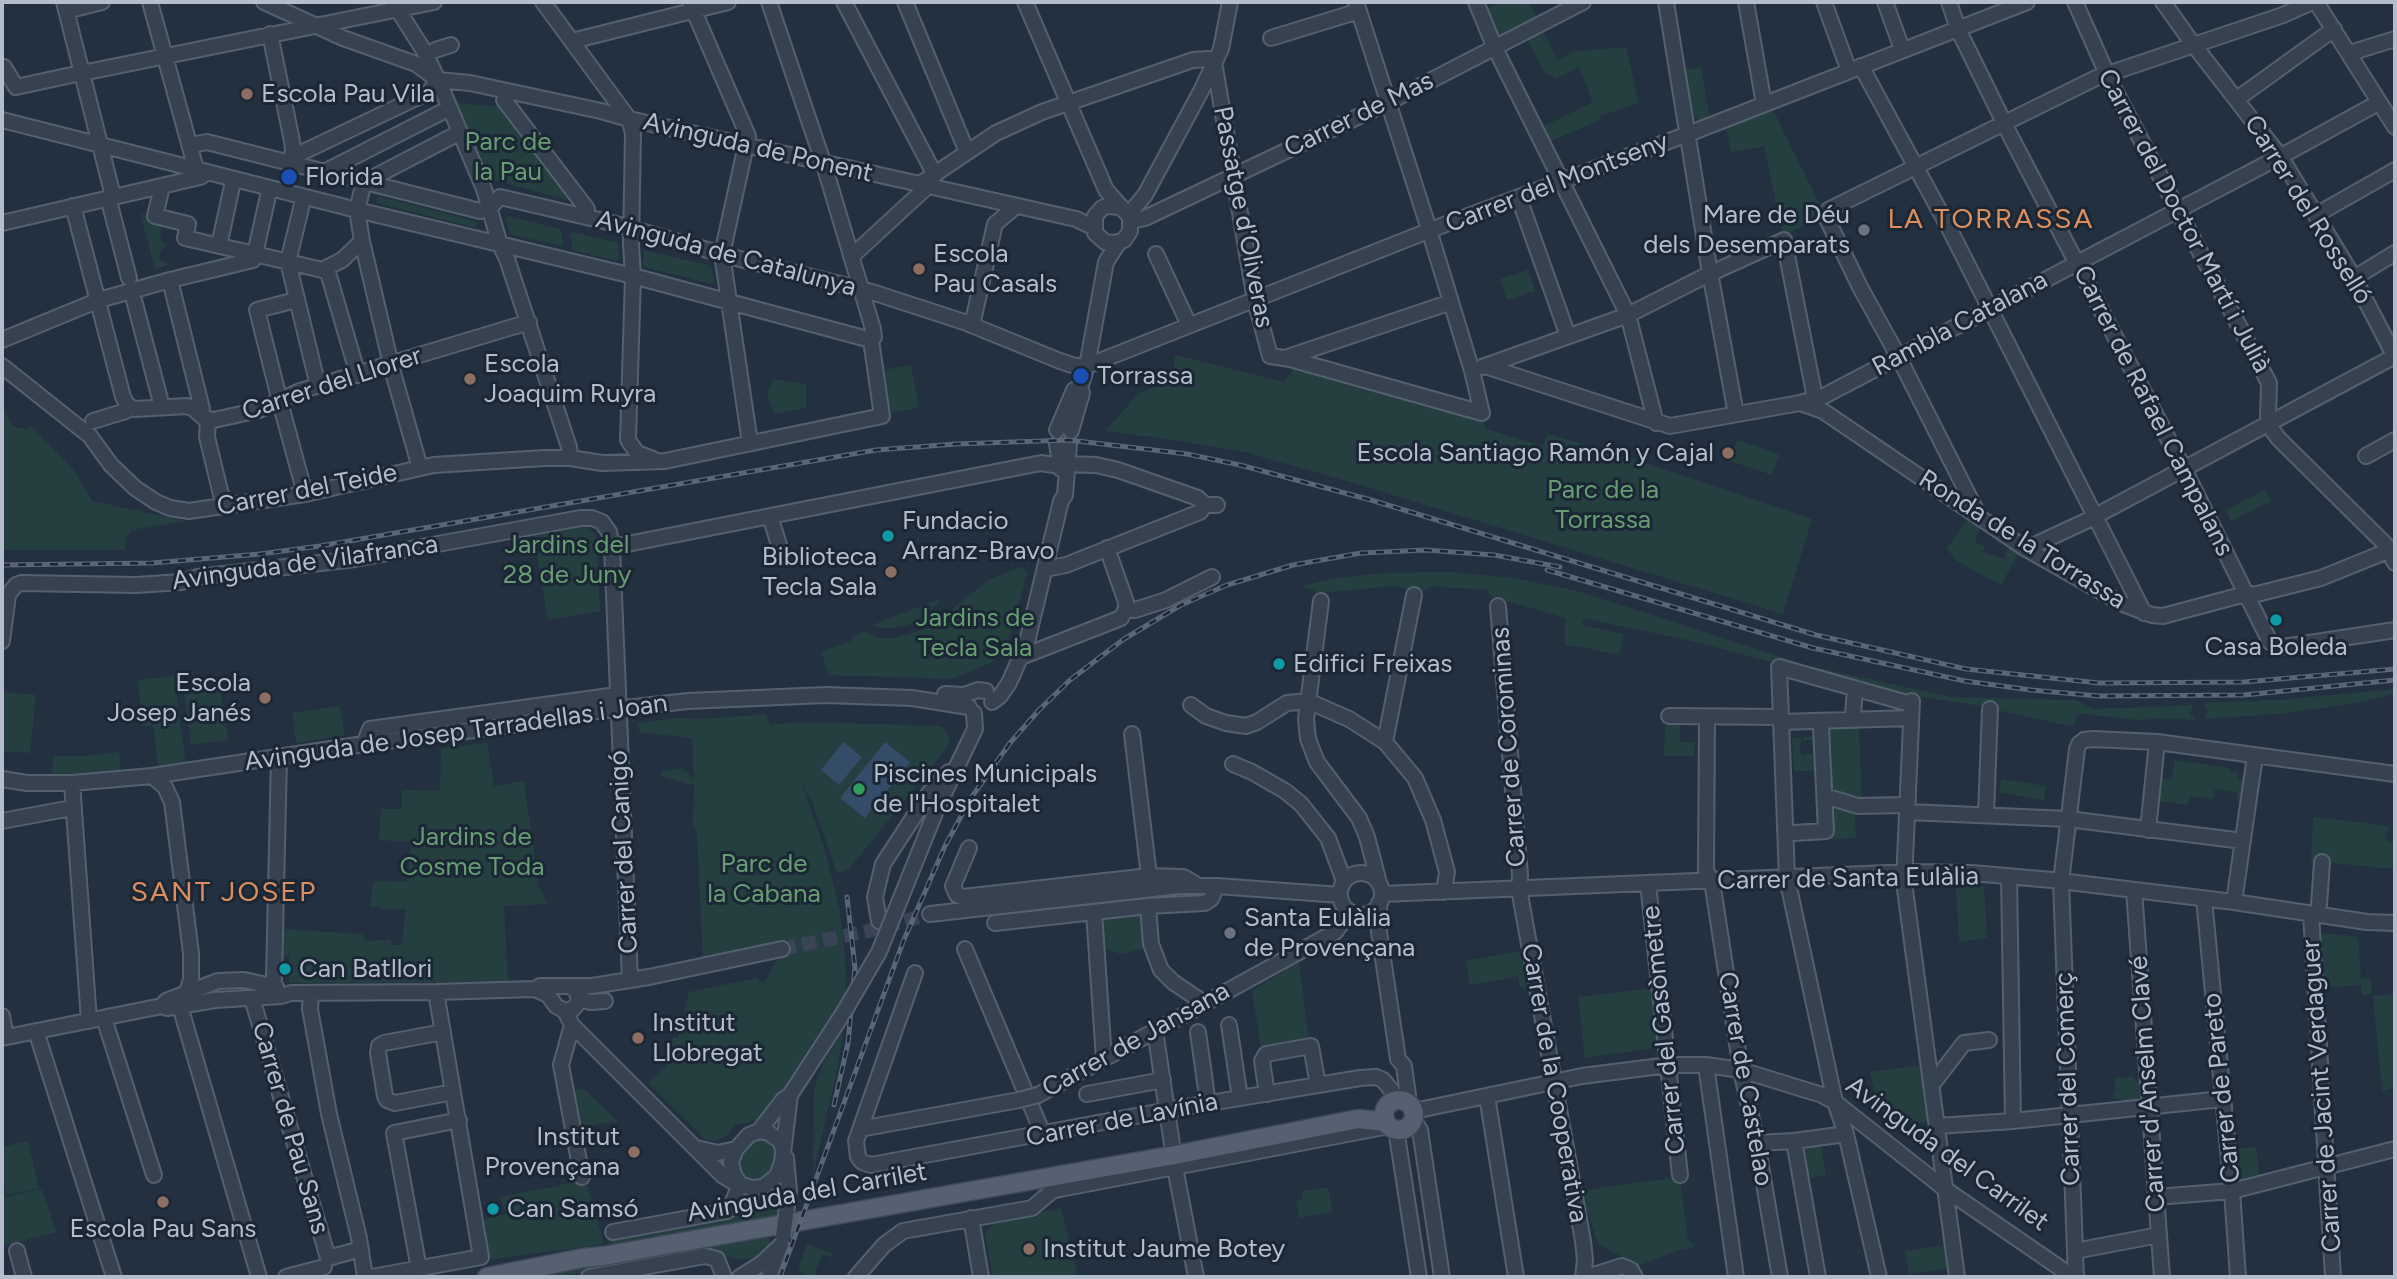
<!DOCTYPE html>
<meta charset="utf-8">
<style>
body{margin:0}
#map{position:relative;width:2397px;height:1279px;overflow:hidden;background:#233040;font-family:Figtree,sans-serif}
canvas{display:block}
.frame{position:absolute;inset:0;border:4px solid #b3bdcb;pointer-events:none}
</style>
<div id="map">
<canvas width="2397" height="1279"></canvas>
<div class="frame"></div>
</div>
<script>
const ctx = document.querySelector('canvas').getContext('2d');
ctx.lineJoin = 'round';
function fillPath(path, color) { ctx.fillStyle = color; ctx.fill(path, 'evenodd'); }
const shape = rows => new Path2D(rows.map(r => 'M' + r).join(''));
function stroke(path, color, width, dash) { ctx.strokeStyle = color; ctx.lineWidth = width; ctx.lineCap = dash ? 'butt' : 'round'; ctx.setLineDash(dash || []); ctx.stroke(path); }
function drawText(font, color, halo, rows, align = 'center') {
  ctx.font = font + ' Figtree,sans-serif'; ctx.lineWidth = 6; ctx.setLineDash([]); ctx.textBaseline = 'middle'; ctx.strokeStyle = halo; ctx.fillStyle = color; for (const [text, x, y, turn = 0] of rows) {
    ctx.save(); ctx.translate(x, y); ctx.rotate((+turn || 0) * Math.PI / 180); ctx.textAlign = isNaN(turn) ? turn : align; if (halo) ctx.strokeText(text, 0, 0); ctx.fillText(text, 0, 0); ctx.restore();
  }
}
fillPath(shape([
 [1505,2,1529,2,1537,18,1502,35,1496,34,1484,9],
 [1543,31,1557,60,1570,54,1569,52,1626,47,1639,103,1599,116,1600,120,1549,142,1542,127,1593,102,1579,67,1556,79,1545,73,1527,39],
 [1701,67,1709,116,1700,120,1692,116,1684,70],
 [456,103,506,107,569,194,568,200,490,179,484,171],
 [1772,108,1825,215,1783,236,1764,146,1731,152,1726,127],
 [378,196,475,221,477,228,376,203],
 [142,212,144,216,168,223,161,229,160,235,162,242,167,245,161,250,159,256,161,261,170,264,155,269,141,216],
 [508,216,561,229,563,246,511,235,505,218],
 [573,232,618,243,619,259,617,261,573,250,570,235],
 [644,250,708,265,712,270,714,282,711,284,645,267,643,264],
 [1528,270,1535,291,1507,300,1500,279],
 [1175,355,1284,382,1294,369,1481,415,1486,429,1542,446,1548,434,1627,457,1812,519,1783,614,1347,481,1244,452,1175,440,1105,431,1139,393,1173,380],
 [911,365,919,408,891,413,884,370],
 [773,379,806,384,806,408,774,414,767,395],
 [2,407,13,426,27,429,31,426,73,469,92,501,187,521,132,530,126,538,125,550,2,550],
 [1737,440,1779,454,1772,475,1730,461],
 [2265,490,2271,501,2231,521,2226,510],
 [1968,519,1981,528,1976,536,1976,543,1985,546,1983,552,2004,559,2008,546,2019,553,2001,585,1955,560,1947,548],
 [584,526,596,535,600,611,548,620,533,535],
 [1021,567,1027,572,1011,632,1003,655,988,664,951,679,829,675,821,652,853,640,852,637,864,631,878,638,895,638,928,628,990,579],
 [1449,572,1515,578,1581,592,1809,666,1951,697,2076,700,2094,709,2193,705,2190,713,2196,720,2146,718,2145,721,2077,713,2074,727,1975,705,1921,697,1908,698,1692,641,1583,618,1582,625,1624,634,1619,655,1577,646,1565,646,1565,618,1493,597,1486,590,1432,586,1423,592,1395,586,1319,593,1302,586,1335,578,1386,573],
 [942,598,926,615,908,625,885,629,872,625],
 [174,676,187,772,159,776,153,725,142,726,138,680],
 [220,687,228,740,191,745,184,691],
 [2395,689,2395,694,2356,703,2287,713,2204,719,2208,712,2204,704,2209,703,2278,700],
 [3,692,36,695,30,753,2,751],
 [340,706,345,735,296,743,292,713],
 [766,714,771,728,771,724,811,722,937,726,944,728,950,740,946,749,849,869,837,873,812,801,802,784,824,847,840,911,846,970,845,995,762,1119,734,1125,729,1135,714,1141,705,1139,648,1083,667,1065,665,1062,673,1037,678,1038,689,992,756,978,764,984,787,942,703,959,697,834,693,822,694,784,690,785,661,776,662,771,682,768,694,779,692,738,636,732,640,730,637,723,676,718,701,719],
 [1665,721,1680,721,1680,742,1695,743,1694,756,1664,756],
 [1861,728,1859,730,1862,801,1855,811,1856,838,1796,840,1796,827,1815,826,1817,823,1815,771,1794,771,1792,738,1801,738,1800,753,1804,757,1804,754,1813,754,1812,740,1804,740,1803,737,1813,737,1811,730],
 [487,743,494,786,524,781,539,887,547,904,504,906,508,982,289,983,289,956,278,955,278,946,283,946,284,929,362,934,366,941,391,940,391,945,402,945,406,909,381,910,381,907,370,907,373,881,407,882,411,842,379,840,381,809,402,809,402,790,440,791,441,748],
 [119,752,121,770,52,775,53,756,86,756],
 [2175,760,2229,768,2229,771,2237,772,2238,779,2243,780,2239,803,2237,802,2238,793,2215,789,2213,799,2190,796,2188,805,2153,800,2156,778,2172,779],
 [2001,779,2046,786,2044,800,1999,792],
 [2313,817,2321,818,2322,821,2324,818,2388,826,2386,841,2395,843,2395,869,2311,861],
 [1956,885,1984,886,1987,938,1959,942],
 [1142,913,1144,945,1142,949,1121,954,1103,949,1104,936,1101,932,1103,931,1103,918],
 [2321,933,2358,937,2361,979,2371,979,2372,994,2362,995,2361,985,2325,988],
 [1521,951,1527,987,1524,989,1519,986,1519,976,1470,985,1466,961],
 [1299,962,1309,1040,1261,1046,1252,991],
 [1654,988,1660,1040,1653,1048,1585,1058,1578,997],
 [2395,994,2395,1087,2382,1091,2373,996],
 [843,1030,837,1070,813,1175,814,1090,823,1063],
 [1922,1065,1929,1122,1904,1125,1887,1117,1878,1108,1870,1072],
 [2132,1076,2141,1085,2140,1096,2136,1100,2128,1101,2112,1098,2116,1089,2114,1079],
 [583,1088,617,1121,578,1128,571,1091],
 [762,1136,770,1136,779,1154,770,1176,754,1183,743,1179,736,1162,744,1149],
 [28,1141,39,1188,6,1195,2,1176,2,1147],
 [1820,1142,1826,1175,1806,1179,1800,1150,1805,1143],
 [2256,1147,2260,1177,2239,1183,2235,1180,2232,1149],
 [1680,1177,1688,1240,1696,1246,1689,1249,1682,1249,1638,1266,1598,1244,1581,1192,1603,1187],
 [586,1180,604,1244,487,1260,481,1233,487,1232,484,1220,506,1214,500,1197],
 [2,1187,5,1197,42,1189,56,1232,2,1246],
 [1328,1187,1333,1212,1299,1218,1296,1200,1303,1199,1302,1191],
 [749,1193,766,1197,779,1207,778,1218,735,1224,732,1223,732,1225,610,1247,608,1239,732,1216,743,1194],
 [1061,1208,1078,1277,993,1277,985,1234,995,1222],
 [769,1235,772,1245,762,1255,750,1259,737,1259,715,1251,705,1251,560,1277,540,1277,570,1269],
 [807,1244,833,1254,825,1273,831,1257,822,1254,815,1273,821,1277,817,1277,816,1274,816,1277,812,1277,798,1271],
 [1948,1245,1951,1268,1909,1274,1905,1251]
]), '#253f41');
fillPath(shape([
 [843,742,862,757,839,785,821,770],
 [885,742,910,762,865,818,840,798]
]), '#354c68');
stroke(shape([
 [782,949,868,931,930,914]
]), '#394555', 14, [14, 7]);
const minor = shape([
 [64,2,113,196],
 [150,2,196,169],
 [264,2,343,38,416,64,438,80,470,83,601,111,629,119,1076,219,1093,227],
 [393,2,424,51,438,80,484,189,500,245,507,259,569,447,570,458],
 [543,2,629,119,633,133,631,245,633,276,628,440,637,453,653,459],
 [690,2,748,136,722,254,750,443],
 [844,2,935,175],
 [905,2,967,152],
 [1025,2,1106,190,1130,217,1130,231,1124,240,1115,243,1105,242,1095,233,1095,216,1102,208,1108,206,1120,207],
 [1476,2,1495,48,1628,315,1656,423],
 [1666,2,1709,267,1736,414],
 [1746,2,1764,104],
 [1824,2,1849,71],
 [1885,2,1902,49],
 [1949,2,1958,29,2011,137,2186,473,2270,642,2276,646,2283,647,2395,630],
 [2075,2,2111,83,2269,383,2268,417,2271,428,2278,438,2385,544,2395,563],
 [2163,2,2193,44,2280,156,2354,278,2395,357],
 [2316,2,2395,127],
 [66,11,102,2],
 [270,34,292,141,293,151,290,163],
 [1271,38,1359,11],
 [572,41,728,2],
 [435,50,451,45],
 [2350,53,2395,39],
 [1861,66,1950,230,2144,613],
 [4,67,16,87,76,74],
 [82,73,434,2],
 [2237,99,2334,29],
 [504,100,587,209],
 [2,120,357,210,633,276,871,340],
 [191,145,207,142,480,211,489,209,500,197,612,223,736,258,872,292,964,322,1060,361,1075,366,1087,366,1433,229,1688,134,2027,2],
 [290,163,301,153,429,92,438,80],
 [324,172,442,112],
 [372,178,453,136],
 [364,182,357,210,362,241,392,369,420,468],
 [920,184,996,133,1042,112,1193,60,1208,59,1214,62,1255,300,1270,356,1290,359,1482,413,1472,371,1427,223,1356,2],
 [161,191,155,216,188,224,185,238,255,254,268,196],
 [108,197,129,278],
 [1519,198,1568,336],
 [302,204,288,262,318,386],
 [73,206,123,397,128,406,135,409,187,406,194,409,204,418,214,420,259,410,300,391,529,322],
 [1129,214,1145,195,1201,91,1221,49,1230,2],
 [2316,215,2395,170],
 [1131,221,1145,218,1389,102,1583,2],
 [2,223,200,177,208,172],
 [219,246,232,186],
 [1156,254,1189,325],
 [851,257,928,186],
 [327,269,358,375],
 [2354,278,2395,253],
 [134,300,160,399],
 [972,325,995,224,1016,206],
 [2,340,99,300,170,280],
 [1285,358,1451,302],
 [2,366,90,436,111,465,135,488,156,502,170,508,189,511,305,494,434,465,544,458,570,458,602,463,665,461,882,416,871,340,874,337,873,329,825,168,769,2],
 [1485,366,1670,426,1800,403,1824,396,2285,154,2378,103],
 [1482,367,1628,315,1705,276,1784,240,1815,398],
 [278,394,257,310,296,300],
 [280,402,305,494],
 [1800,403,1823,411,2026,549,2123,604,2152,615,2163,616,2238,596,2257,594,2321,578,2395,548],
 [202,409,170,280,253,260,255,254,322,270,342,260,362,241],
 [208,420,207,437,224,507],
 [93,421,126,411],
 [1057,430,1074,390,1078,388],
 [1071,431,1082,393,1080,388,1087,366,1106,262,1119,242],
 [1057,444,1061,469],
 [2366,456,2395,440],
 [1068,464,1096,465,1118,470,1198,498,1205,505],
 [770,516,779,545],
 [1980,518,1898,356,1860,287,1826,217,1828,210,2096,78,2283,15,2312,2],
 [612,547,1041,463,1060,466],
 [1107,548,1126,602,1126,609],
 [2026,549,2088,520,2395,356],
 [1045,569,1066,565,1200,512,1205,505,1217,505],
 [1321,601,1306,719,1308,739,1317,762,1359,818,1367,837,1379,883],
 [1498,606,1520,875,1519,889,1583,1241,1585,1260,1583,1277],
 [1126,609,1135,610,1166,600,1212,577],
 [2,641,8,595,16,585,21,583,136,585,181,582,198,577,355,559,581,518,592,518,602,522,609,532,612,547,630,980],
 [1021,657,1121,618,1126,609],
 [945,694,964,695,978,690,986,691],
 [1308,701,1349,719,1385,742,1415,778,1433,820,1447,872,1444,892],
 [1912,701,1904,882,1957,1277],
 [992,702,1000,696,1009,683,1027,642,1061,501,1065,495,1069,444],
 [1191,705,1206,716,1226,723,1246,726,1257,722,1287,703,1308,701],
 [1853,715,1855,688],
 [1669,716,1781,717],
 [1707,717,1706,871,1712,881,1741,1070,1757,1143,1780,1277],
 [1781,722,1911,718],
 [1132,734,1149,876],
 [1385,742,1414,595],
 [364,744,370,729,617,695],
 [1233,764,1252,772,1285,791,1301,804,1328,838,1344,881],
 [152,776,165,787,172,802,191,953,191,979,187,992],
 [2,779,27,783,72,783,152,776,364,744,521,724,589,712,688,701,826,695,912,698,969,707],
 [72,783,89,1021],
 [1825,796,1858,806,1903,805],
 [1908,812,2068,819,2243,841],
 [1986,814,1990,709],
 [2,821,66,809],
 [2148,830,2157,742],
 [1794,833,1826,831,1821,727],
 [969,848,953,886,957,895,963,897,1149,876,1183,877,1194,883],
 '1340 894a21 21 0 1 1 42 0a21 21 0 1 1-42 0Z',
 [2009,877,2013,1121],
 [1648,884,1680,1175],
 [2134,890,2162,1277],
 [1382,894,1913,872,1972,873,2052,880,2234,902,2367,922,2395,923],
 [2204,899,2232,1191,2238,1277],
 [900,900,937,808,975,729,974,713],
 [2234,902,2255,756],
 [1379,903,1379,932,1398,1059,1404,1066,1409,1103],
 [2319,905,2322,862],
 [1148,906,1151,944,1161,970,1173,982,1204,1003],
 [1094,912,1104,1059],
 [930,914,1179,886,1217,886,1340,895],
 [2311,914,2333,1277],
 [879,921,875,897,883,864,930,792,949,772],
 [995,923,1148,906,1205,903,1211,899,1217,886],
 [965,949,1043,1134],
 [915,973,856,1141,858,1157,862,1162,871,1165,1168,1110,1360,1078,1376,1077,1383,1080,1393,1092],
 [535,989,548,995,556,1006,565,1011,573,1009,579,1002,577,992,570,986],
 [311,993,310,1009,329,1114,359,1238,365,1277],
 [252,998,328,1258,361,1249],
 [258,998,273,982,274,979,279,757],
 [579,998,590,1002,605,1001],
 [162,1006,166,1001,218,981,244,980,276,987],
 [180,1006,259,1277],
 [565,1011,572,1025,722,1175,735,1183,752,1188,763,1187,777,1176,782,1162,790,1095],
 [2,1016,6,1037],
 [104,1018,154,1175],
 [572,1025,561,1065,582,1177],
 [1229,1025,1240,1098],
 [1155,1030,1177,1178,1196,1277],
 [36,1031,114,1277],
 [443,1032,384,1043,379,1046,378,1053,385,1096,387,1100,395,1103,453,1092],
 [1198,1032,1208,1104],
 [2,1038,162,1006,167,1008,215,1000,281,996,291,993,436,992,535,989,540,986,592,986,649,977,782,949],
 [1706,1065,1736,1277],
 [1931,1086,1964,1043,1989,1040],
 [1087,1094,1163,1080],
 [1267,1094,1262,1061,1266,1054,1311,1046,1318,1085],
 [1038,1095,1335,932,1341,924,1347,910],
 [1487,1096,1516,1277],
 [1414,1111,1582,1076,1669,1065,1706,1065,1741,1070,1822,1095,1835,1102,1945,1189,2073,1277],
 [1414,1121,1420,1130,1442,1277],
 [1937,1126,2013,1121,2222,1099],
 [860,1129,1019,1100],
 [1396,1129,1419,1277],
 [759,1131,783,1100,790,1095,844,1012],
 [1794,1141,1818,1277],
 [1757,1143,1794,1141,1846,1134],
 [696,1148,718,1153,736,1149],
 [786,1158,789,1190,786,1215],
 [740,1184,734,1175,731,1162,736,1149,749,1135,759,1131,769,1133,780,1141,783,1149],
 [2156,1197,2232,1191,2395,1149],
 [971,1218,981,1277],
 [613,1232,727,1211,730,1209,740,1184],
 [17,1251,24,1277],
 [2075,1251,2159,1235],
 [419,1269,394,1133,459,1120],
 [286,1277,324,1267],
 [372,1277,481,1257,436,992],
 [589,1277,705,1256,717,1259,724,1277],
 [740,1277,761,1264,781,1245],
 [769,1277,779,1249],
 [856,1277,884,1245,903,1231,1032,1208,1052,1191,1060,1189,1389,1126],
 [1587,1277,1622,1266,1631,1270,1635,1277],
 [1879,1277,1846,1134,1835,1102,1787,878,1779,667,1907,703],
 [2076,1277,2061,882,2077,749,2079,744,2084,740,2093,739,2157,742,2395,774]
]);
const major = shape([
 '1384 1115a15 15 0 1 1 30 0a15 15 0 1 1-30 0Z',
 [487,1277,583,1258,603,1256,1175,1155,1358,1119,1386,1122]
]);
stroke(minor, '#55606e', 18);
stroke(major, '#404b59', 21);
stroke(minor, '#374250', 14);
stroke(major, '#556170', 18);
const rail = shape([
 [2,565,152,563,260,554,320,546,876,450,956,444,1069,440,1187,454,1240,465,1371,500,1816,635,1966,669,2099,683,2244,682,2395,669],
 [1547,570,1813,648,1965,681,2031,690,2099,696,2244,695,2395,680],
 [834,1105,848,1043,855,968,847,897],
 [780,1277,903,942,945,846,971,798,1010,743,1039,710,1070,680,1124,639,1181,605,1227,585,1293,565,1361,553,1426,550,1494,555,1560,567]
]);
stroke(rail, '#596677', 5);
stroke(rail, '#1c2735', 2.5, [8]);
const minorBridge = shape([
 [844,1012,879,952,900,900],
 [1019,1100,1038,1095],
 [783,1237,786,1215]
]);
stroke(minorBridge, '#55606e', 18, []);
stroke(minorBridge, '#374250', 14);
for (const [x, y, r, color] of [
 [247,94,7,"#8d6e63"],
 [289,177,9,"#1a4fb4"],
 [1864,230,7,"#6b7280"],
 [919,269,7,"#8d6e63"],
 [1081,376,9,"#1a4fb4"],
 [470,379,7,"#8d6e63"],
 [1728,453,7,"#8d6e63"],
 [888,536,7,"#0f9aa8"],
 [891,572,7,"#8d6e63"],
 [2276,620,7,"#0f9aa8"],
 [1279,664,7,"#0f9aa8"],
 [265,698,7,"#8d6e63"],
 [859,789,7,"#2e9e5b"],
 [1230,933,7,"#6b7280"],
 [285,969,7,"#0f9aa8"],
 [638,1038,7,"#8d6e63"],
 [634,1152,7,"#8d6e63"],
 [163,1202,7,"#8d6e63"],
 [493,1209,7,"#0f9aa8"],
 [1029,1249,7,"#8d6e63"]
]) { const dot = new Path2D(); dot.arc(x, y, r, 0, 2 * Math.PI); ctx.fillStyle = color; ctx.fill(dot); stroke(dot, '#1c2735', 2.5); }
drawText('26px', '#b3bdcb', '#1c2735', [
 ["Escola Pau Vila",261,94],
 ["Florida",305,177],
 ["Mare de Déu",1850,215,"right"],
 ["dels Desemparats",1850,245,"right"],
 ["Escola",933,254],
 ["Pau Casals",933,284],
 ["Escola",484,364],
 ["Joaquim Ruyra",484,394],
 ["Torrassa",1097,376],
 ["Escola Santiago Ramón y Cajal",1714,453,"right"],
 ["Fundacio",902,521],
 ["Arranz-Bravo",902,551],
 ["Biblioteca",877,557,"right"],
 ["Tecla Sala",877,587,"right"],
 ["Casa Boleda",2276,647,"center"],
 ["Edifici Freixas",1293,664],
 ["Escola",251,683,"right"],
 ["Josep Janés",251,713,"right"],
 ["Piscines Municipals",873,774],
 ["de l'Hospitalet",873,804],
 ["Santa Eulàlia",1244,918],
 ["de Provençana",1244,948],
 ["Can Batllori",299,969],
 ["Institut",652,1023],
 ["Llobregat",652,1053],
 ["Institut",620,1137,"right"],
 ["Provençana",620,1167,"right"],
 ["Can Samsó",507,1209],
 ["Escola Pau Sans",163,1229,"center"],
 ["Institut Jaume Botey",1043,1249]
], 'left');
drawText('26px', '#b3bdcb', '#1c2735', [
 ["Carrer de Mas",1359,115,-26],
 ["Avinguda de Ponent",758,148,13],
 ["Carrer del Montseny",1557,183,-21],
 ["Carrer del Rosselló",2308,210,58],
 ["Passatge d'Oliveras",1243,217,79],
 ["Carrer del Doctor Martí i Julià",2184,221,62],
 ["Avinguda de Catalunya",726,254,15],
 ["Rambla Catalana",1960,324,-28],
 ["Carrer del Llorer",332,384,-18],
 ["Carrer de Rafael Campalans",2153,411,63],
 ["Carrer del Teide",307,490,-11],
 ["Ronda de la Torrassa",2022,540,32],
 ["Avinguda de Vilafranca",305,563,-8],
 ["Avinguda de Josep Tarradellas i Joan",456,733,-8],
 ["Carrer de Corominas",1509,747,-94],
 ["Carrer del Canigó",624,852,-93],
 ["Carrer de Santa Eulàlia",1848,879,-1],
 ["Carrer del Gasòmetre",1664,1030,-96],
 ["Carrer de Jansana",1136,1040,-29],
 ["Carrer de Castelao",1745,1079,80],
 ["Carrer del Comerç",2068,1079,-92],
 ["Carrer de la Cooperativa",1554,1083,80],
 ["Carrer d'Anselm Clavé",2148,1084,-94],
 ["Carrer de Pareto",2222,1088,-96],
 ["Carrer de Jacint Verdaguer",2322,1096,-94],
 ["Carrer de Lavínia",1122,1120,-11],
 ["Carrer de Pau Sans",290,1128,74],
 ["Avinguda del Carrilet",1947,1154,36],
 ["Avinguda del Carrilet",807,1193,-10]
]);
drawText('26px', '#689d73', '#1c2735', [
 ["Parc de",508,142],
 ["la Pau",508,172],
 ["Parc de la",1603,490],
 ["Torrassa",1603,520],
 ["Jardins del",567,545],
 ["28 de Juny",567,575],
 ["Jardins de",975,618],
 ["Tecla Sala",975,648],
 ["Jardins de",472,837],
 ["Cosme Toda",472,867],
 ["Parc de",764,864],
 ["la Cabana",764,894]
]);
ctx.letterSpacing = '2px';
drawText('28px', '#dc8f5c', '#1c2735', [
 ["LA TORRASSA",1991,220],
 ["SANT JOSEP",224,893]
]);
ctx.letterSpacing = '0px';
</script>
